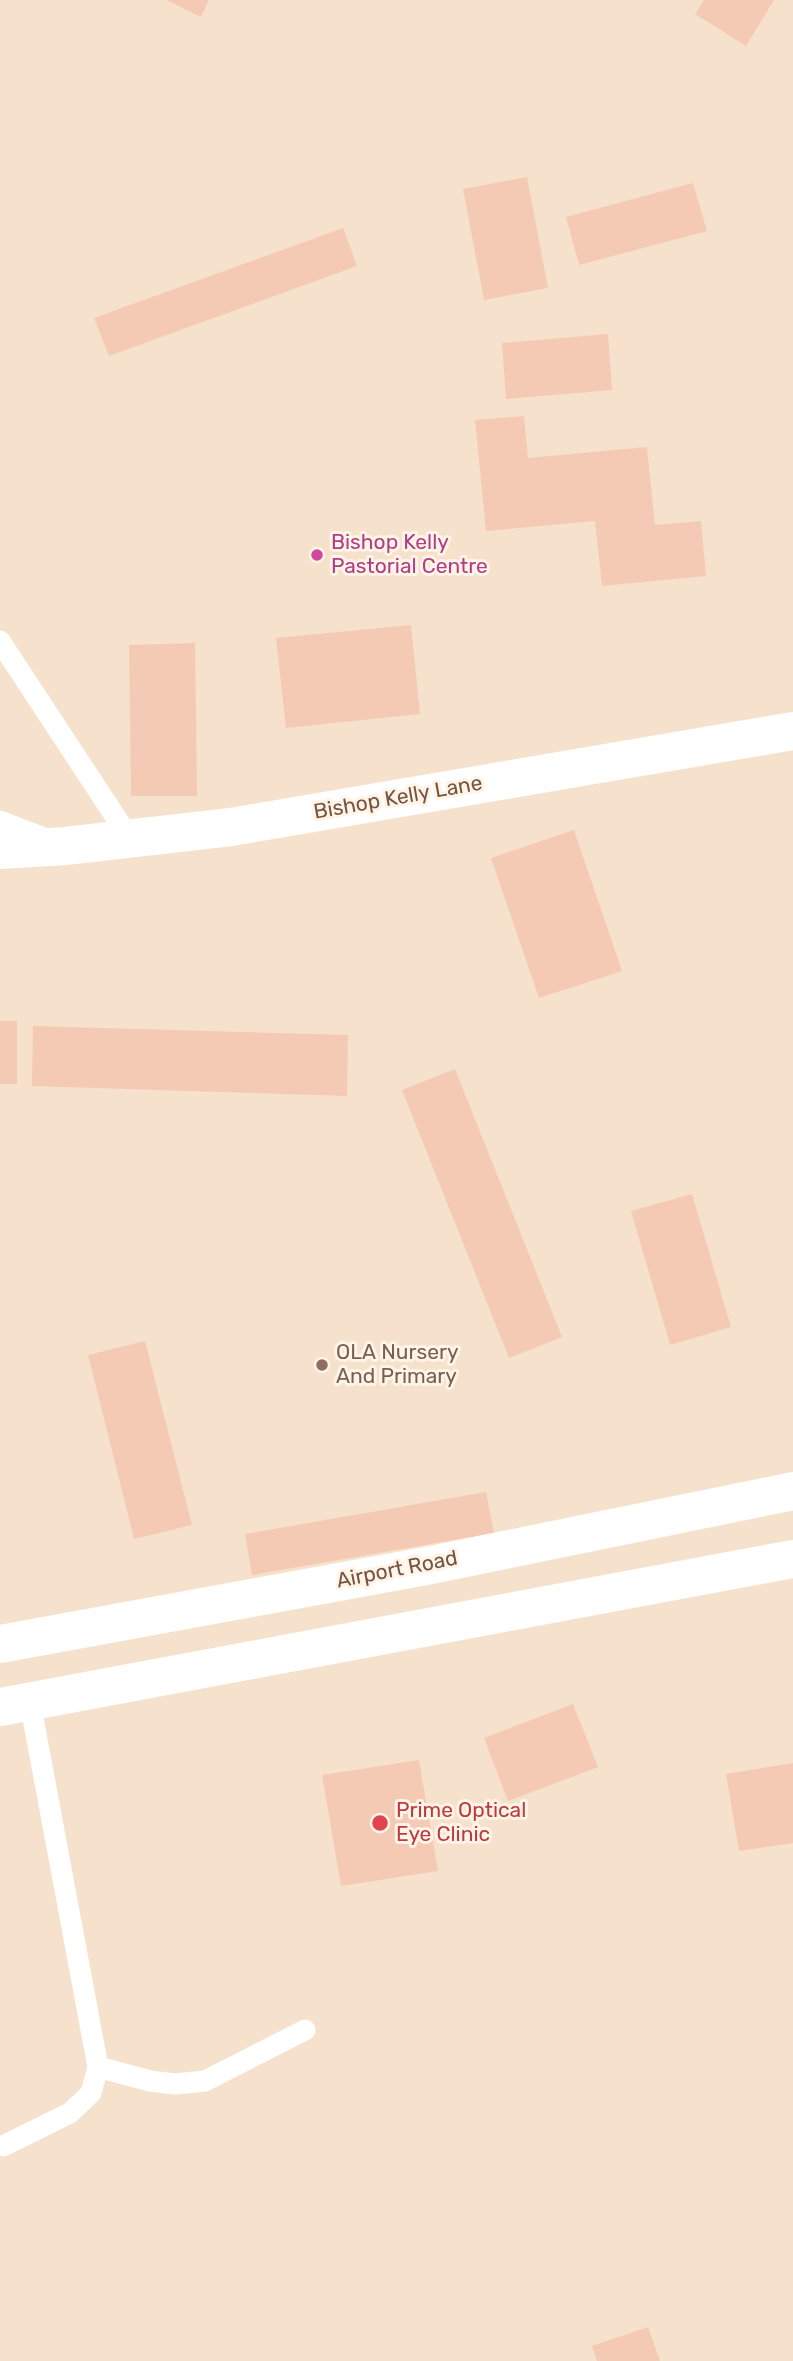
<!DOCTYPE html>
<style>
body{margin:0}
canvas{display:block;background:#fef0de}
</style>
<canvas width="793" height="2361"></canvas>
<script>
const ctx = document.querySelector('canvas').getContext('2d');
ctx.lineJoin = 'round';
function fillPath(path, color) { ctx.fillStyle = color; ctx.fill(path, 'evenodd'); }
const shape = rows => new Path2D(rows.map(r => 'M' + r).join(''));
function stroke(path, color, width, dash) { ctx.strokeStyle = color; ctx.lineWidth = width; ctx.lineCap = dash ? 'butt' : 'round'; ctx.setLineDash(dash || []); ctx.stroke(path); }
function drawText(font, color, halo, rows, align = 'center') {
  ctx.font = font + ' Rubik,sans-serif'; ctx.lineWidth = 6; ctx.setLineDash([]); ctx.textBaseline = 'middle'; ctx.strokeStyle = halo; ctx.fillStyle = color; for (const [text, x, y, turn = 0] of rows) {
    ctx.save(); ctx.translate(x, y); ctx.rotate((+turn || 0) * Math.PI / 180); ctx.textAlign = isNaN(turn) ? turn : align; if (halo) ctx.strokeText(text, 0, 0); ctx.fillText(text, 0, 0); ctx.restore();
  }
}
fillPath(shape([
 [0,0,793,0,793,2361,0,2361]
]), '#f6e1cc');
fillPath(shape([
 [166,0,209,0,201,17],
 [704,0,774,0,746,46,695,14],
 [527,177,548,288,484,300,463,189],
 [693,183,707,231,579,265,566,217],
 [343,228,357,266,109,356,94,318],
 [608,334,612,390,506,399,502,343],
 [524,416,528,458,647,447,655,525,701,521,706,576,602,586,595,521,486,531,475,420],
 [411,625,420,714,286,728,276,638],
 [195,643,197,796,131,796,129,645],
 [574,830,622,971,539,998,491,858],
 [0,1021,17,1021,17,1084,0,1084],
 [33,1026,348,1035,347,1096,32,1086],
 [455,1069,562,1337,509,1358,402,1090],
 [692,1194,731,1327,670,1345,631,1211],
 [145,1341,192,1525,134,1539,88,1355],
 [486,1492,494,1533,252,1575,245,1534],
 [573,1704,598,1767,508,1801,484,1738],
 [419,1760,438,1871,341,1886,322,1775],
 [793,1763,793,1843,739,1851,726,1774],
 [648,2327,660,2361,597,2361,592,2346]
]), '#f5cab4');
stroke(shape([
 [0,641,130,839],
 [0,821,47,839],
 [98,2067,150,2081,175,2084,205,2081,305,2030],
 [3,2146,70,2113,91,2093,98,2067,30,1702]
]), '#fff', 21);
stroke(shape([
 [0,850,65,846,231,827,793,731]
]), '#fff', 38);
stroke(shape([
 [0,1644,426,1566,793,1491],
 [0,1707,793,1559]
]), '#fff', 38);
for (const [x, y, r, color] of [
 [317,555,7,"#d1479c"],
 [322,1365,7,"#8d6e63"],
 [380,1823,9,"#e0444e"]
]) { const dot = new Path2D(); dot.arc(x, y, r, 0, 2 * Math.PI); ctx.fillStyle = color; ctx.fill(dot); stroke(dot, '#fff4e6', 2.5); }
drawText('21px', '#b23c85', '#fff4e6', [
 ["Bishop Kelly",331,543],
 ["Pastorial Centre",331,567]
], 'left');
drawText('21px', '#755345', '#fff4e6', [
 ["Bishop Kelly Lane",398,798,-10],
 ["Airport Road",397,1570,-11]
]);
drawText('21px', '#785e54', '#fff4e6', [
 ["OLA Nursery",336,1353],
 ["And Primary",336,1377]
], 'left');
drawText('21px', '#be3a42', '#fff4e6', [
 ["Prime Optical",396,1811],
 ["Eye Clinic",396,1835]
], 'left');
</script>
